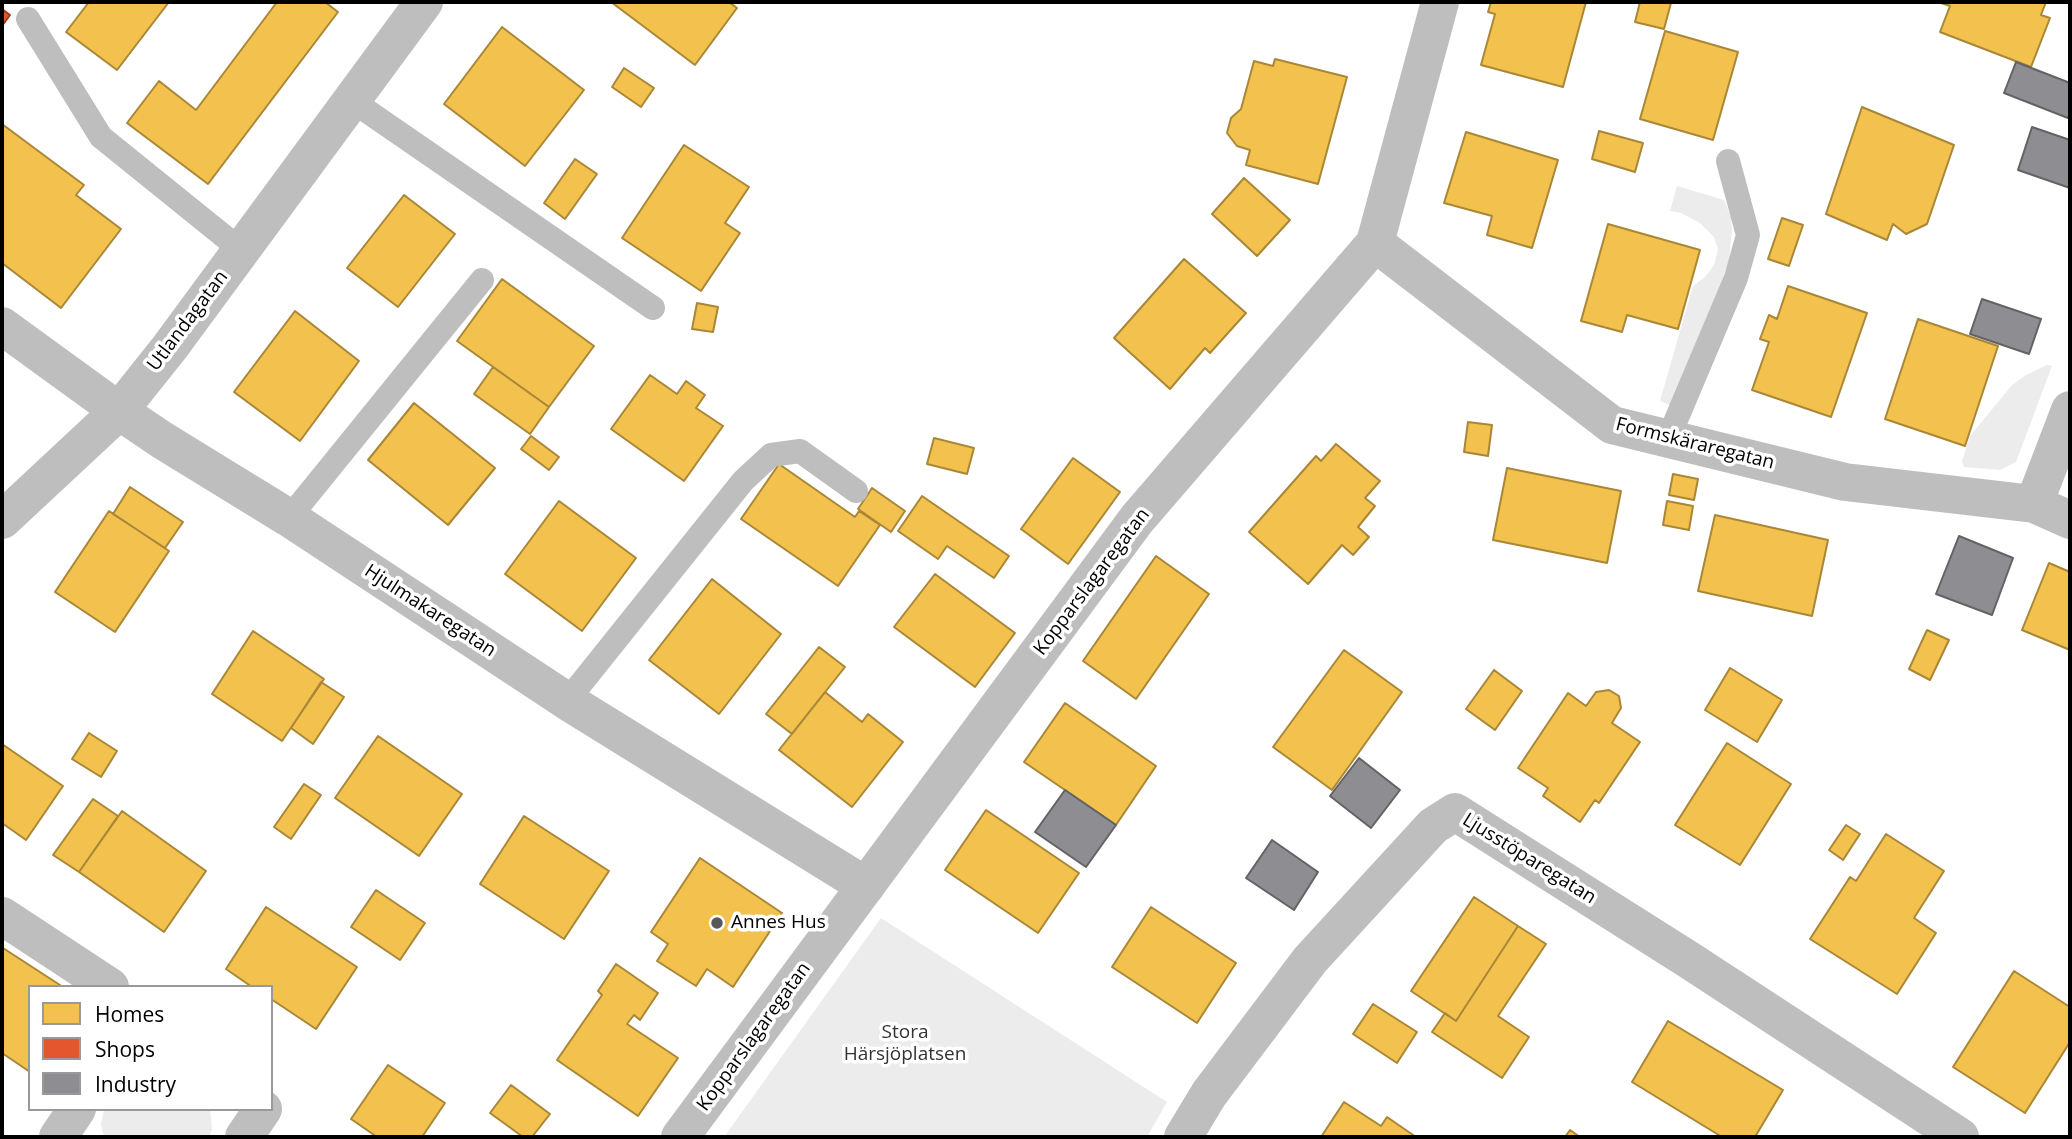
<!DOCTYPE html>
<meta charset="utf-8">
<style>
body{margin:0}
#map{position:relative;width:2072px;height:1139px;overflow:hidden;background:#fff;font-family:"Open Sans",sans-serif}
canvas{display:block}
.frame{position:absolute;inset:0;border:4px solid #000;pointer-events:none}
.legend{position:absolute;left:28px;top:985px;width:245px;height:126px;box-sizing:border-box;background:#fff;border:2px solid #999;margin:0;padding:9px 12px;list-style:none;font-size:21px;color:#000}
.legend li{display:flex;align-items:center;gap:14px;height:35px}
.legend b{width:35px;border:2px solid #999}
</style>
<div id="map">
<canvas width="2072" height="1139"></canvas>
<div class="frame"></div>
<ul class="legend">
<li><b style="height:19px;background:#f2c14e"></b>Homes</li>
<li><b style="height:19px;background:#e4572e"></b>Shops</li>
<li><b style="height:19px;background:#8d8d92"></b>Industry</li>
</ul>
</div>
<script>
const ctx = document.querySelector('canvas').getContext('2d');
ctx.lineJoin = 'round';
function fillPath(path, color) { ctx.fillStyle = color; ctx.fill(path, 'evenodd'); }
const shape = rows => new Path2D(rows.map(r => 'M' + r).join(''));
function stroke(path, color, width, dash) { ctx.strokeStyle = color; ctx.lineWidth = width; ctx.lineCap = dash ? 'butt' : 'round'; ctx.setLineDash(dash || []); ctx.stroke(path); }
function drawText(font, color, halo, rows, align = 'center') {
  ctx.font = font + ' "Open Sans",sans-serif'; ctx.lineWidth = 7; ctx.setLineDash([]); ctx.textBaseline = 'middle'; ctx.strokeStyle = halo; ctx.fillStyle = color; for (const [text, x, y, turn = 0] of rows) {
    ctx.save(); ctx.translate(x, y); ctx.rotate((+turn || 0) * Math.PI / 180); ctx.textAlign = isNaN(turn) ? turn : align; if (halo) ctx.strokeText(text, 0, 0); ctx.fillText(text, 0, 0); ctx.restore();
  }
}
fillPath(shape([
 [1677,186,1724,200,1731,217,1732,231,1729,260,1677,408,1660,401,1693,286,1705,277,1714,265,1718,249,1714,237,1700,223,1681,213,1670,211],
 [2047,365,2052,366,2016,462,2000,470,1964,467,1962,461,1970,436,2012,385,2026,375],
 [881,918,1167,1102,1147,1137,724,1137],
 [104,1109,210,1109,212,1129,209,1137,104,1137,101,1125]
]), '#ececec');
const homes = shape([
 [89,2,169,2,117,70,66,32,89,2],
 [277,2,325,2,338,12,208,184,127,123,159,81,196,110,277,2],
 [611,2,729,2,737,8,695,65,611,2],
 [1491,2,1586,2,1563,87,1481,65,1495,14,1488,12,1491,2],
 [1640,2,1671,3,1664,29,1635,22,1640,2],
 [1938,2,2046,2,2041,15,2050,18,2031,67,1940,32,1950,6,1938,2],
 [502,27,584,90,525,166,444,104,502,27],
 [1665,31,1738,52,1713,140,1640,119,1665,31],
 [1275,59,1347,77,1318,184,1246,165,1250,150,1237,146,1227,133,1231,118,1241,109,1254,61,1273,66,1275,59],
 [624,68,654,88,641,107,612,87,624,68],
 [1862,107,1954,145,1927,224,1906,234,1893,224,1887,240,1826,214,1862,107],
 [2,124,84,185,76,195,121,229,61,308,2,263,2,124],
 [1599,131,1643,143,1635,172,1592,159,1599,131],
 [1466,132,1558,160,1532,248,1487,235,1492,216,1444,203,1466,132],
 [684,145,749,187,725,223,740,233,701,291,622,238,684,145],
 [575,159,597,174,565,219,544,203,575,159],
 [1244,178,1290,220,1257,256,1212,214,1244,178],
 [404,195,455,234,398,307,347,268,404,195],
 [1782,218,1803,225,1789,266,1768,259,1782,218],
 [1608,224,1700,250,1678,329,1627,315,1622,332,1581,321,1608,224],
 [1184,259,1246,313,1210,353,1205,348,1170,389,1114,338,1184,259],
 [502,279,594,346,549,407,457,341,502,279],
 [1788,286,1867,313,1831,417,1752,390,1769,342,1760,339,1769,315,1777,319,1788,286],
 [697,303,718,307,713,332,692,329,697,303],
 [295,311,359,361,300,441,234,392,295,311],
 [1918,319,1998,346,1965,446,1885,419,1918,319],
 [493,367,549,407,530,434,474,394,493,367],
 [650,375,677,394,686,381,705,395,696,408,723,426,684,481,611,429,650,375],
 [414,403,495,468,448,525,368,460,414,403],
 [1468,422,1492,425,1488,456,1464,452,1468,422],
 [531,436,559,457,549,470,521,449,531,436],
 [934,438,974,448,967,474,927,464,934,438],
 [1336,444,1380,481,1365,498,1375,506,1358,527,1369,537,1353,555,1342,545,1308,584,1249,532,1316,456,1321,461,1336,444],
 [1073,458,1120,492,1068,564,1021,529,1073,458],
 [779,464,855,517,859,511,880,525,838,586,741,519,779,464],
 [1507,468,1621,491,1607,563,1493,540,1507,468],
 [1673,474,1698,479,1694,500,1669,495,1673,474],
 [130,487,183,522,165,548,113,514,130,487],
 [872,488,905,511,891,532,858,509,872,488],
 [922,496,1009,556,994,578,947,546,938,559,898,531,922,496],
 [559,501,636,558,582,631,505,574,559,501],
 [1667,501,1693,506,1689,530,1663,525,1667,501],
 [109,511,169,551,115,632,55,592,109,511],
 [1715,515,1828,540,1812,616,1698,591,1715,515],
 [1156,556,1209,594,1136,699,1083,661,1156,556],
 [2049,563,2070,572,2070,650,2022,630,2049,563],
 [935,574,1015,633,975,687,894,627,935,574],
 [712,579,781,634,719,714,649,660,712,579],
 [1927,630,1949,640,1930,680,1909,669,1927,630],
 [253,631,324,679,282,741,212,694,253,631],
 [819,647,845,667,792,734,766,714,819,647],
 [1344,650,1402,692,1332,790,1273,747,1344,650],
 [1730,668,1782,700,1757,742,1705,710,1730,668],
 [1494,670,1522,691,1495,730,1466,709,1494,670],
 [321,682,344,697,313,744,291,728,321,682],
 [1609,690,1619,696,1621,708,1612,723,1640,742,1599,803,1595,800,1580,822,1543,796,1548,788,1518,768,1568,693,1586,706,1596,692,1609,690],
 [825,692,862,722,868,714,903,742,852,807,779,750,825,692],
 [1065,703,1156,766,1116,825,1024,762,1065,703],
 [89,733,117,751,101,777,72,759,89,733],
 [378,736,462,794,419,856,335,798,378,736],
 [1727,743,1791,784,1740,865,1675,825,1727,743],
 [2,744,63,786,26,840,2,823,2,744],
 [304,784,321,795,291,839,274,827,304,784],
 [93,799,118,816,79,872,53,855,93,799],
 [986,810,1079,873,1038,933,945,870,986,810],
 [122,811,206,871,164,932,79,872,122,811],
 [524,816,609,871,564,939,480,884,524,816],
 [1846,825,1860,834,1843,860,1829,850,1846,825],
 [1886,834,1944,871,1914,918,1936,933,1897,994,1810,939,1850,877,1856,881,1886,834],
 [700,858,782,913,733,987,707,969,696,986,657,961,668,944,651,932,700,858],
 [376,890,425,923,400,960,351,927,376,890],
 [1474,897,1518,926,1456,1021,1411,991,1474,897],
 [266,907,357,967,316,1029,271,999,271,987,252,987,226,969,266,907],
 [1151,907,1236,963,1197,1023,1112,967,1151,907],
 [1518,926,1546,944,1498,1016,1529,1037,1502,1078,1432,1032,1445,1013,1456,1021,1518,926],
 [3,948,63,987,30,987,30,1072,2,1053,2,950,3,948],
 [616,964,658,993,640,1020,634,1015,627,1024,678,1058,638,1116,557,1060,602,995,598,991,616,964],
 [2014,971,2070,1007,2070,1042,2025,1113,1953,1067,2014,971],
 [1373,1004,1417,1032,1397,1063,1353,1034,1373,1004],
 [1668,1021,1783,1090,1755,1137,1722,1137,1632,1082,1668,1021],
 [388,1065,445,1103,422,1137,377,1137,351,1119,388,1065],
 [511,1085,550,1114,532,1137,523,1137,490,1113,511,1085],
 [1344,1102,1381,1126,1387,1117,1416,1137,1321,1137,1344,1102],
 [1570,1130,1580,1137,1565,1137,1570,1130]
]);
fillPath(homes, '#f2c14e');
stroke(homes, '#a98737', 2);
const shops = shape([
 [2,9,10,15,2,26,2,9]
]);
fillPath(shops, '#e4572e');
stroke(shops, '#a03d20', 2);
const industry = shape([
 [2016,62,2070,83,2070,113,2068,118,2004,93,2016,62],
 [2032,127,2070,140,2070,188,2018,170,2032,127],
 [1982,299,2041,319,2029,354,1970,334,1982,299],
 [1959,536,2013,558,1992,615,1936,594,1959,536],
 [1359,758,1400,790,1371,828,1330,796,1359,758],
 [1065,790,1116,825,1086,867,1035,832,1065,790],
 [1272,840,1318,872,1294,910,1246,878,1272,840]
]);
fillPath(industry, '#8d8d92');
stroke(industry, '#636366', 2);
stroke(shape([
 [28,19,101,137,241,250],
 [351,100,653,308],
 [1668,439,1736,278,1748,235,1728,161],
 [289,518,482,280],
 [567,701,743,481,771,455,800,451,856,491]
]), '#bebebe', 24);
stroke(shape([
 [1375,243,1612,425,1845,482,2034,504,2070,520],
 [2,326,119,411,162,440,289,518,567,701,866,886],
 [2034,504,2070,410],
 [2,520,119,411,170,347,424,2],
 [2,916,110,987],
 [58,1137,77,1109],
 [244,1137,263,1109],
 [680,1137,1137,519,1375,243,1440,2],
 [1183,1137,1209,1094,1310,960,1433,826,1455,812,1689,960,1960,1137]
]), '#bebebe', 38);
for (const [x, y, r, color] of [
 [717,923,7,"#595959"]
]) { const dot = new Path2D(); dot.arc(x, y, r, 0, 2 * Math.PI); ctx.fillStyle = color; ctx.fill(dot); stroke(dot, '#fff', 2.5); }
drawText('19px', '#000', '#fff', [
 ["Utlandagatan",188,321,-53],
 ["Formskäraregatan",1695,444,14],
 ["Kopparslagaregatan",1092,582,-53],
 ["Hjulmakaregatan",430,611,33],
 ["Ljusstöparegatan",1529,859,32],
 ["Kopparslagaregatan",754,1037,-54]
]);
drawText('19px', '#000', '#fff', [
 ["Annes Hus",731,923]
], 'left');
drawText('19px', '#333', '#fff', [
 ["Stora",905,1033],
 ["Härsjöplatsen",905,1055]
]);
</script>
